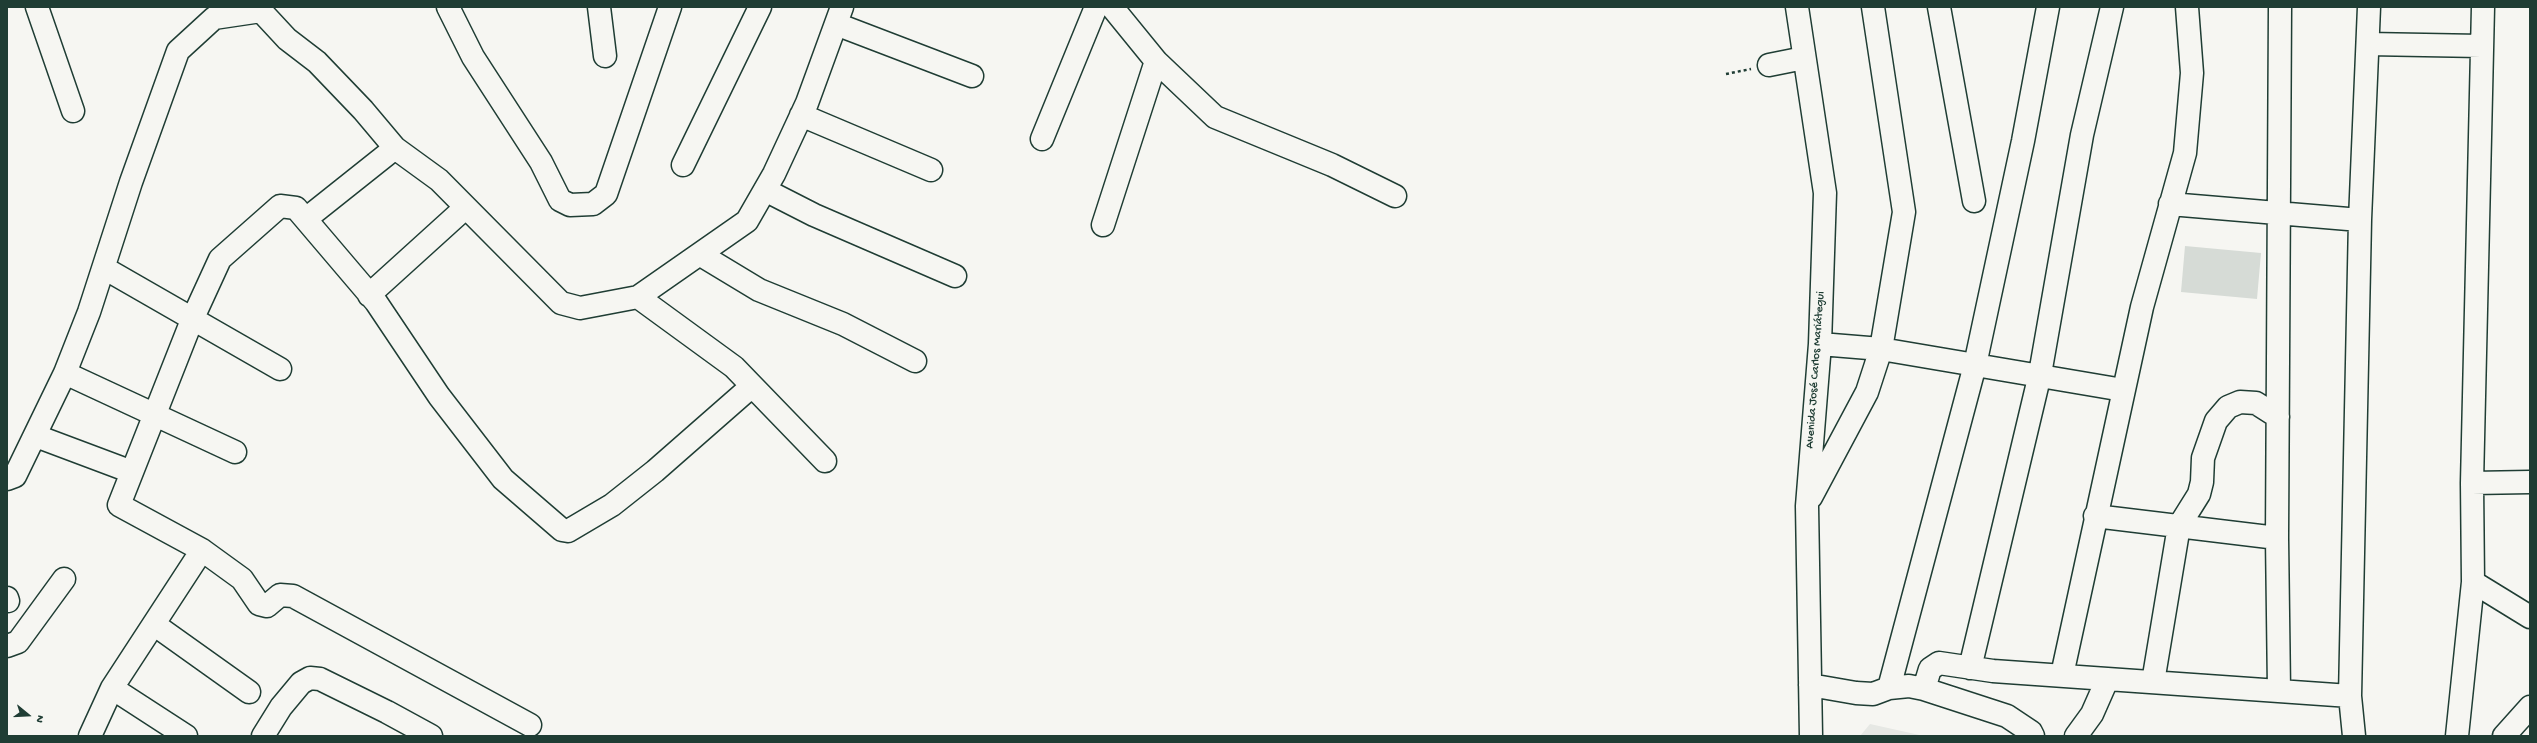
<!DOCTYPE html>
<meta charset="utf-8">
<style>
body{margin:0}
#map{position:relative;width:2537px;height:743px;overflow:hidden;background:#f6f6f2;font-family:"Gochi Hand",sans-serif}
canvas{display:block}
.frame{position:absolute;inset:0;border:8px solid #1f3d34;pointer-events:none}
.north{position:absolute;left:8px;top:695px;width:40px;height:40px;-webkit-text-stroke:3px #f6f6f2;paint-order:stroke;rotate:108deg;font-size:11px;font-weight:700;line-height:16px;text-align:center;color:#1f3d34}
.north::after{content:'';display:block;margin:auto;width:14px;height:18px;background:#1f3d34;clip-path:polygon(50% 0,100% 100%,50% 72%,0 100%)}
</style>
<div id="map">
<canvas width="2537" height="743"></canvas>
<div class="frame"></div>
<div class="north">N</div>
</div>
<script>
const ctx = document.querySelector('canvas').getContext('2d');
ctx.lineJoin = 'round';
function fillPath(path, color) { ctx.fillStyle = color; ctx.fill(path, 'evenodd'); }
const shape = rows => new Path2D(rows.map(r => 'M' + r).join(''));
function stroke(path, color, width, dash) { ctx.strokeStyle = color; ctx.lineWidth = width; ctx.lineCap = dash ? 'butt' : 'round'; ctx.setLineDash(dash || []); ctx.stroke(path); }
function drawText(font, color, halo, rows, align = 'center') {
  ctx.font = font + ' "Gochi Hand",sans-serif'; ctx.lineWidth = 3.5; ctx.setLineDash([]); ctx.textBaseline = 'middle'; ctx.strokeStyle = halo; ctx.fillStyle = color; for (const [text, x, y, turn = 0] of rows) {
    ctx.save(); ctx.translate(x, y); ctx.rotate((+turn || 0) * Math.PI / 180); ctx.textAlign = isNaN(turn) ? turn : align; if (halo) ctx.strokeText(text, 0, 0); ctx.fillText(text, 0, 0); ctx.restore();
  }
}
fillPath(shape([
 [1870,724,1924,736,1860,736]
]), '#e6e8e4');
fillPath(shape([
 [2185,246,2261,253,2257,299,2181,292]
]), '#d6dbd6');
const minor = shape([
 [37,7,73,111],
 [448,7,473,57,541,162,560,200,570,205,593,204,606,194,670,7],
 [599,7,605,56],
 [1112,7,1156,61,1215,117,1332,165,1395,196],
 [1797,7,1825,193,1820,344,1807,506,1811,736],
 [1939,7,1974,201],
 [836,24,972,76],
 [2368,44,2481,46],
 [1769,65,1804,58],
 [801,115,931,170],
 [1042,139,1096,7],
 [683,165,760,7],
 [765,190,814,215,955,276],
 [2170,204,2360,220],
 [307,218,395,148],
 [1103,225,1156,61],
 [701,255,759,290,843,324,915,361],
 [104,268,280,369],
 [369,295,465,208],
 [638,297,734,367,825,461],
 [1820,344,1881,349,2123,390],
 [65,373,235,452],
 [36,436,132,472],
 [7,479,15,476,65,373,89,312,131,182,178,51,214,18,261,11,287,39,317,62,363,110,395,148,439,180,561,303,580,308,638,297,747,221,774,174,807,103,842,7],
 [2472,483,2530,482],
 [1811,497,1867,392,1881,349,1904,212,1873,7],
 [2095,516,2277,538],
 [2473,582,2530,617],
 [7,598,8,601],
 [155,625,249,692],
 [7,646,18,642,64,579],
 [1970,668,2040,374,2082,135,2112,7],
 [2062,675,2142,307,2185,153,2192,73,2187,7],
 [2153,682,2179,526,2199,494,2202,482,2203,458,2216,421,2228,407,2240,402,2256,403,2278,417],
 [1810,685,1856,693,1873,694,1889,688,1909,686,1924,689,2007,716,2031,732,2033,736],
 [112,688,186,736],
 [1889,688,1975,365,2023,141,2048,7],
 [1924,689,1930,669,1939,663,1993,671,2350,696],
 [2279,690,2277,538,2280,7],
 [530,725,293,596,280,595,267,606,259,604,242,579,202,550,119,505,192,320,220,259,280,206,296,208,376,302,439,396,503,479,562,530,568,531,612,505,655,471,752,386],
 [90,736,112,688,202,550],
 [263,736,281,707,301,683,310,678,320,679,387,712,431,736],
 [2076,736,2092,714,2107,680],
 [2354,736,2350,696,2360,220,2369,7],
 [2457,736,2473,582,2472,483,2483,7],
 [2504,736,2530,707]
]);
stroke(minor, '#1f3d34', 25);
stroke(shape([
 [1726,74,1751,69]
]), '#1f3d34', 2.5, [3, 3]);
stroke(minor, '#f6f6f2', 22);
drawText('12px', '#1f3d34', '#f6f6f2', [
 ["Avenida José Carlos Mariátegui",1816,370,-86]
]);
</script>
